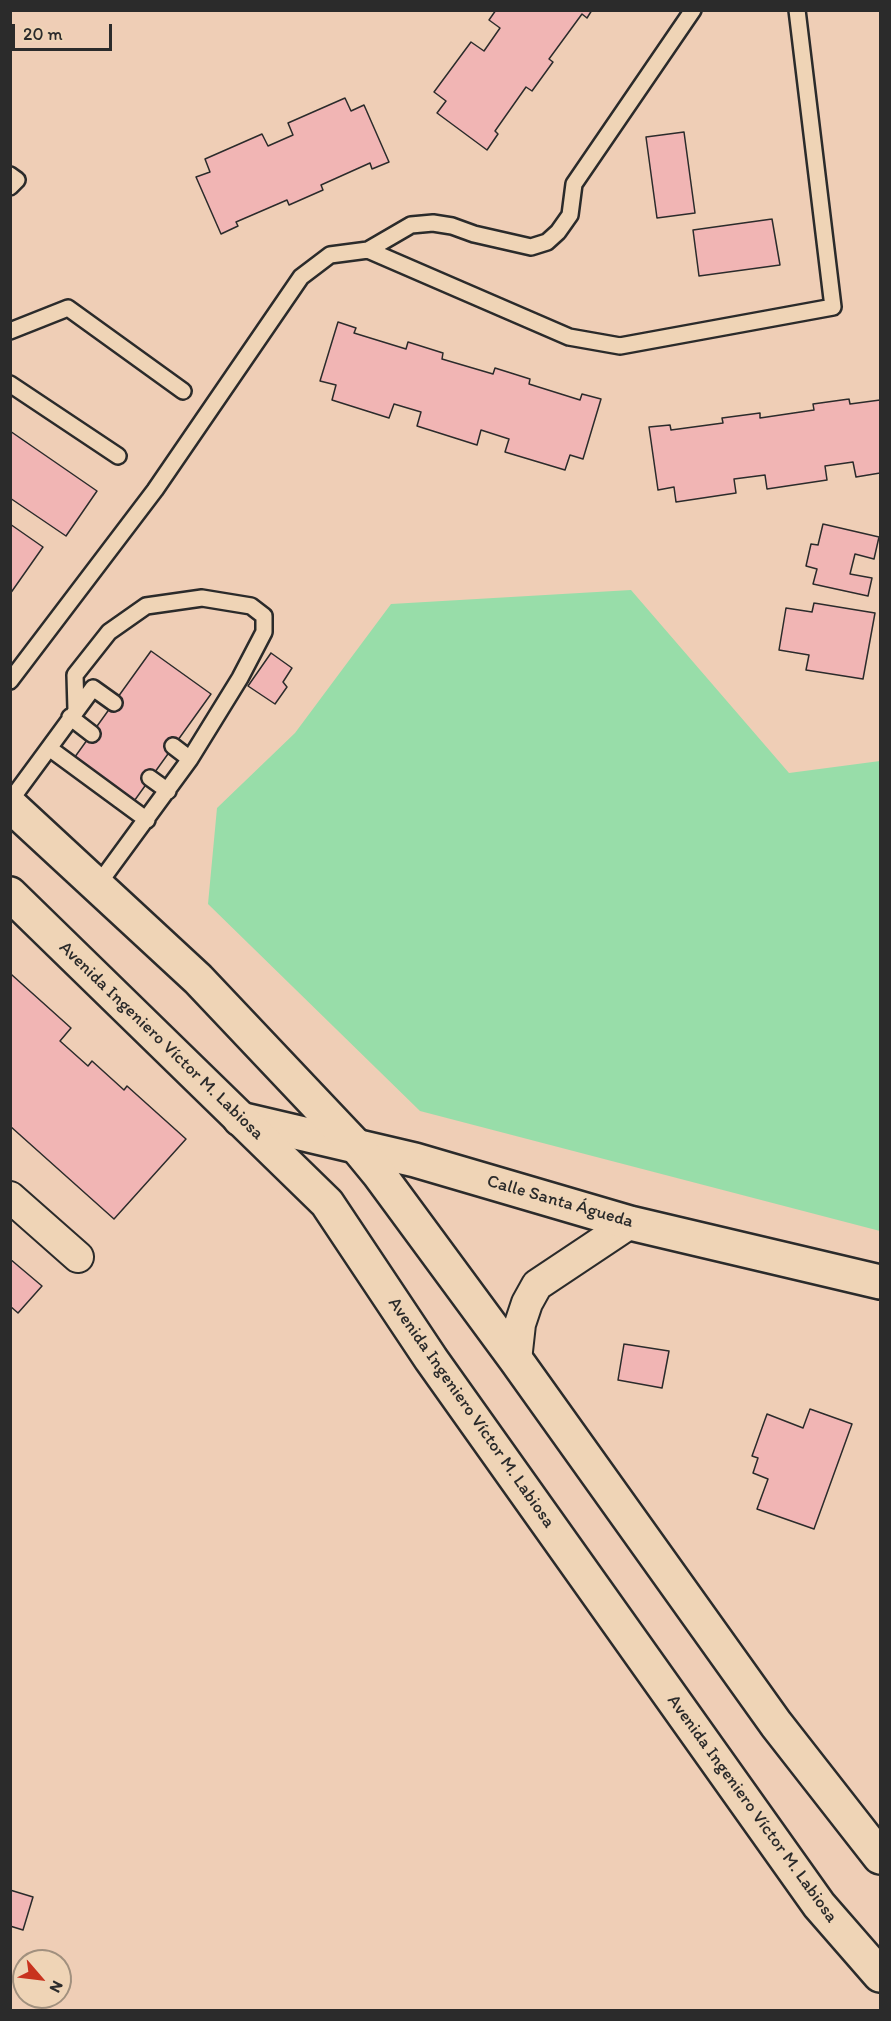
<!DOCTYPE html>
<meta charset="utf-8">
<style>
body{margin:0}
#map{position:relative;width:891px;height:2021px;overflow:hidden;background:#efceb6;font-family:Itim,sans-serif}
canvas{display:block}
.frame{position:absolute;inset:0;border:12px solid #2b2b2b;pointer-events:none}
.north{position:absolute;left:12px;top:1949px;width:60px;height:60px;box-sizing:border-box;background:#efd4b6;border:2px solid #a1907e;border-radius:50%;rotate:118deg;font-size:16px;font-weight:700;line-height:24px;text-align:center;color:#2b2b2b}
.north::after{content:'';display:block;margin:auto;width:21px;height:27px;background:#c8321e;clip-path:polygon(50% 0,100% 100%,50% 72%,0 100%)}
.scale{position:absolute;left:12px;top:24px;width:100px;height:27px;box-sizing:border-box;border:3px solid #2b2b2b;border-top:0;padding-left:8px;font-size:18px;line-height:21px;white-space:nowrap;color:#2b2b2b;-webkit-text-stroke:4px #efd4b6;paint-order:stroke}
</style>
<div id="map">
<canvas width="891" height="2021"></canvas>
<div class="frame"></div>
<div class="north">N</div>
<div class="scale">20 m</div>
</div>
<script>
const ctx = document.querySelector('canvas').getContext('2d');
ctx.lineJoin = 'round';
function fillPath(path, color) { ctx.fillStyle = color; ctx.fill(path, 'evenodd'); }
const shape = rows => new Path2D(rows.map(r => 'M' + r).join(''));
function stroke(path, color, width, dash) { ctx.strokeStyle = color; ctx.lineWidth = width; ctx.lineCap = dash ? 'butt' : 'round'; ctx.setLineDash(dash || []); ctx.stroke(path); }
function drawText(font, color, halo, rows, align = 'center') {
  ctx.font = font + ' Itim,sans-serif'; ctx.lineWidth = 4.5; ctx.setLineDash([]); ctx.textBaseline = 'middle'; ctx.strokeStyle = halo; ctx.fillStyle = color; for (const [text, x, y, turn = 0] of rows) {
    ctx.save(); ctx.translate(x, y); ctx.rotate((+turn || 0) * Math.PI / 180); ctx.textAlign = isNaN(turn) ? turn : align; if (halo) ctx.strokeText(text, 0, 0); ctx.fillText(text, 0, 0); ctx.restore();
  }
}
fillPath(shape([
 [631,590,789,773,880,761,880,1231,420,1111,208,904,217,808,295,733,391,604]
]), '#98dda9');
const building = shape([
 [496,10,592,10,587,18,582,14,549,59,553,62,532,91,526,87,495,131,498,134,487,150,437,113,446,101,434,92,471,42,484,51,500,28,489,20,496,10],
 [345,98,351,111,364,105,389,162,372,169,370,163,321,185,323,190,289,205,287,200,236,222,238,226,221,234,196,177,210,172,205,159,262,134,268,146,293,135,288,123,345,98],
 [684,132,695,213,657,218,646,137,684,132],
 [772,219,780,265,699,276,693,230,772,219],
 [338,322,356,328,354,333,406,349,408,342,443,353,442,359,493,374,495,368,530,379,529,384,580,400,582,394,601,399,583,459,570,455,565,470,505,452,509,439,481,430,477,445,417,426,421,412,394,404,389,418,332,400,336,385,320,381,338,322],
 [849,399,850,404,880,400,880,473,856,477,853,462,825,466,827,480,767,489,765,475,734,479,736,493,676,502,674,487,658,490,649,427,670,425,671,430,723,423,722,418,760,413,760,418,814,410,813,404,849,399],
 [10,431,97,491,66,536,10,498,10,431],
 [10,524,43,547,10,594,10,524],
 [823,524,879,537,874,559,855,554,850,574,872,578,868,596,813,584,817,569,806,566,811,544,818,545,823,524],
 [814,603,875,613,863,679,806,670,809,655,779,650,786,608,812,612,814,603],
 [151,651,211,694,132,804,72,761,151,651],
 [271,653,292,668,283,682,287,687,275,704,248,686,271,653],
 [12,975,71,1028,60,1041,88,1066,92,1061,124,1090,127,1086,186,1139,114,1219,10,1126,10,977,12,975],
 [10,1259,42,1286,18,1313,10,1306,10,1259],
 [624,1344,669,1351,662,1388,618,1380,624,1344],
 [810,1409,852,1424,814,1529,757,1509,768,1479,753,1473,758,1458,752,1456,767,1414,803,1428,810,1409],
 [10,1890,33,1897,23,1930,10,1926,10,1890]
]);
fillPath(building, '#f1b5b4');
stroke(building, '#2b2b2b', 1.5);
const service = shape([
 [10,175,17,180,10,187],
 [368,250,411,225,433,223,452,226,474,234,531,247,547,242,558,232,570,215,574,184,693,10],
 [10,331,68,308,183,391],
 [10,384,118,456],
 [10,681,155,490,301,277,330,255,368,250,569,337,620,346,833,307,797,10],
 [76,710,75,675,109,632,146,606,202,598,251,606,264,616,264,632,240,678,190,759,97,886],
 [70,717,92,734],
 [173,746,190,759],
 [49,748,93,688,114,703],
 [150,778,168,791],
 [10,801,49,748,147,820]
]);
const minor = shape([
 [10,1197,78,1257],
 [516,1360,520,1324,527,1303,537,1285,630,1223]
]);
const tertiary = shape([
 [240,1119,415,1160,630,1223,880,1282]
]);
const secondary = shape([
 [10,805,198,979,356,1146,379,1174,516,1360,776,1724,880,1857],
 [10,894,327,1203,431,1359,819,1905,880,1975]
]);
stroke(service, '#2b2b2b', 20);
stroke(minor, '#2b2b2b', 34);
stroke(tertiary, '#2b2b2b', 38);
stroke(secondary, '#2b2b2b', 38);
stroke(service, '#efd4b6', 15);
stroke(minor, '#efd4b6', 30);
stroke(tertiary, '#efd4b6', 33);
stroke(secondary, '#efd4b6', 33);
drawText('18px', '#2b2b2b', '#efd4b6', [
 ["Avenida Ingeniero Víctor M. Labiosa",161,1041,44],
 ["Calle Santa Águeda",560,1202,16],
 ["Avenida Ingeniero Víctor M. Labiosa",471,1413,55],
 ["Avenida Ingeniero Víctor M. Labiosa",752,1809,54]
]);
</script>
